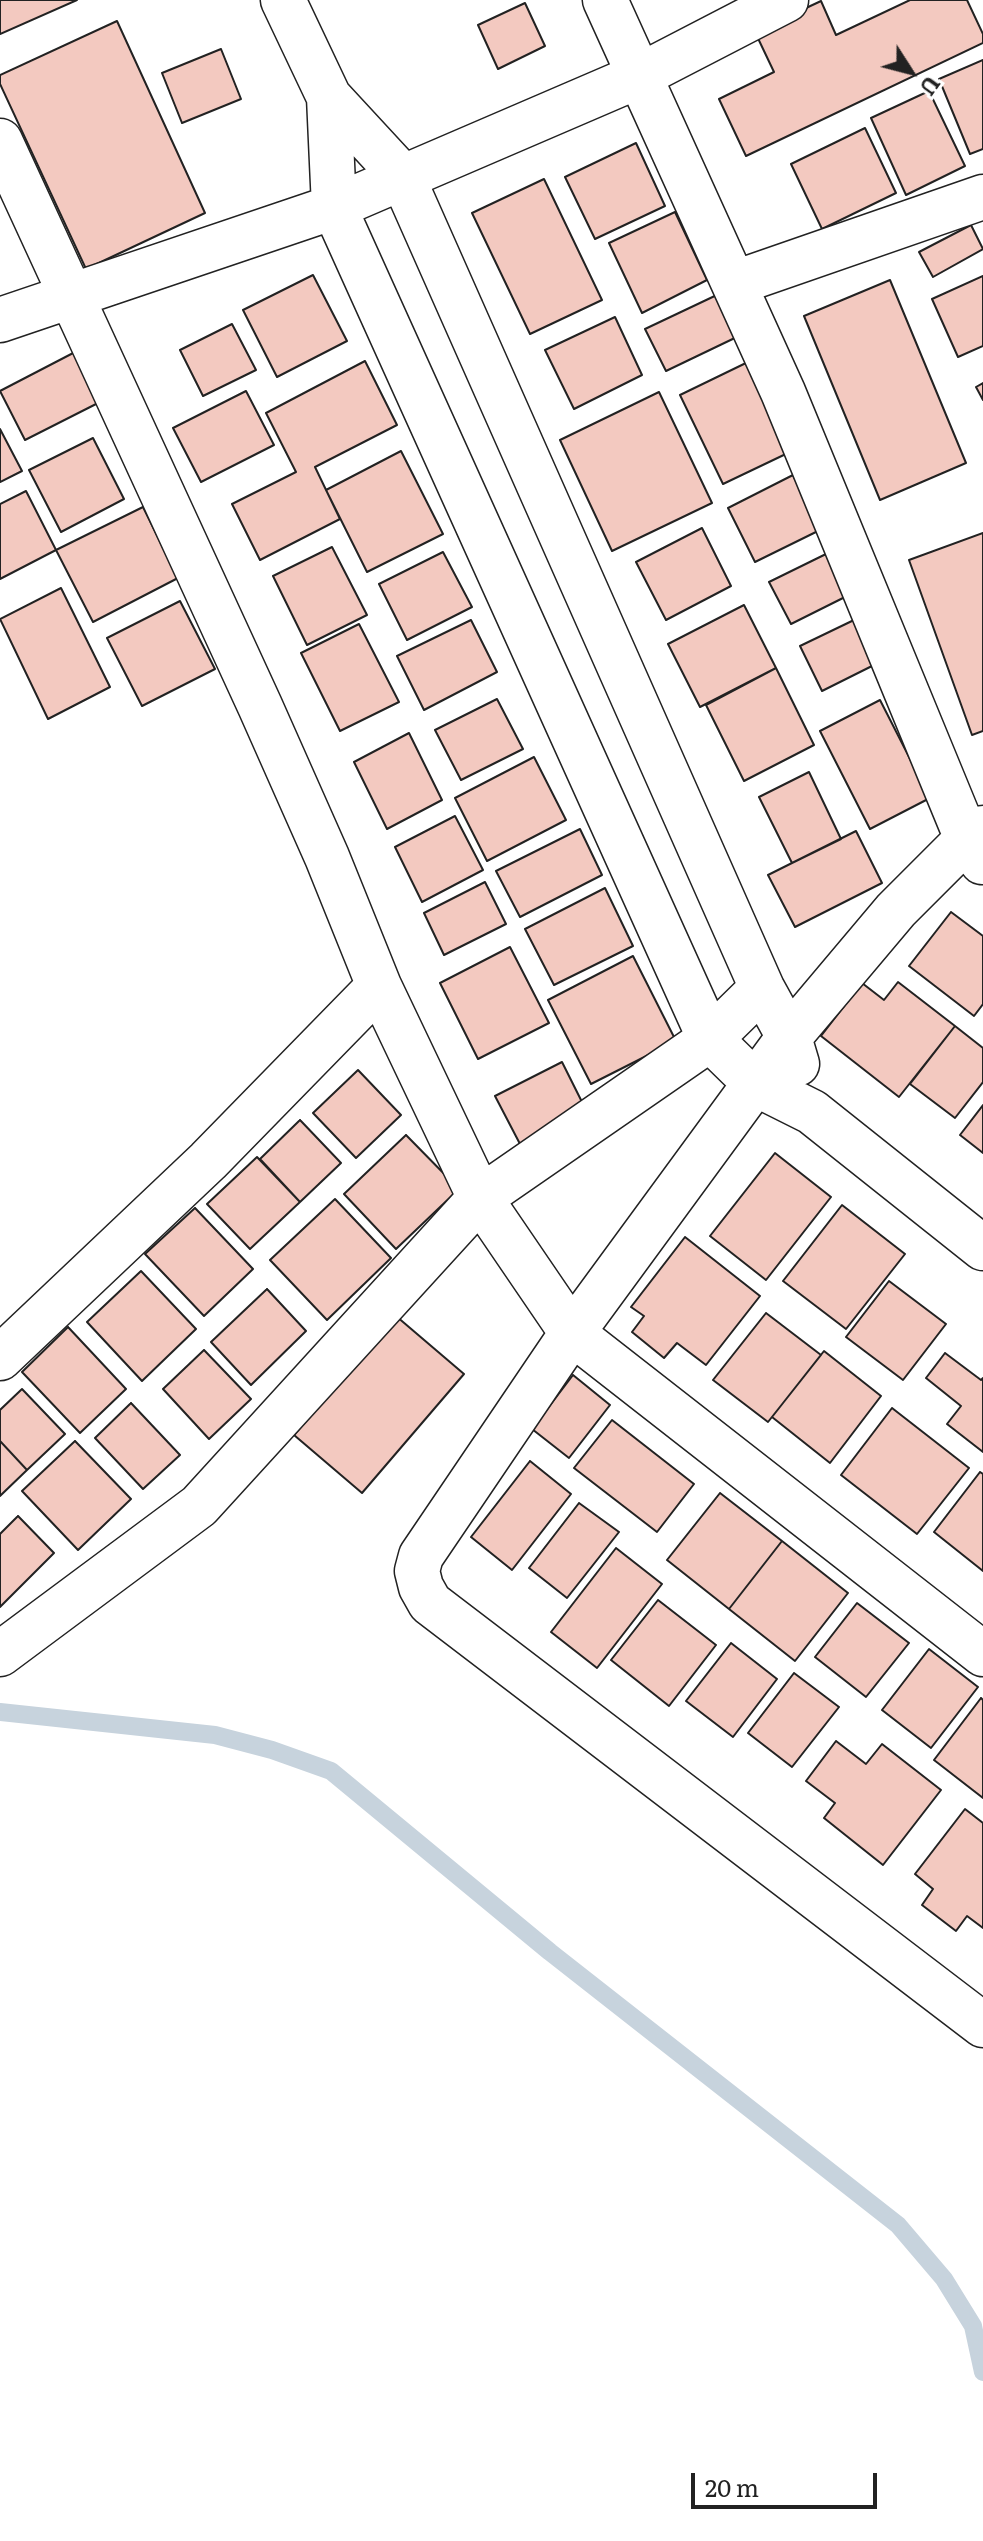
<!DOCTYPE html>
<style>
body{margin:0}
#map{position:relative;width:983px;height:2541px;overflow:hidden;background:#fff;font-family:Literata,serif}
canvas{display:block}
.north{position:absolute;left:871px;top:32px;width:80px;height:80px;-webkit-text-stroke:6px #fff;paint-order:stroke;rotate:126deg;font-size:22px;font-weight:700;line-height:32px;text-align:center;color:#222}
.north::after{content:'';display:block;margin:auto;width:28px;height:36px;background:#222;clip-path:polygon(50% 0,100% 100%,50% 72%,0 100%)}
.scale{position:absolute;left:691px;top:2473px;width:186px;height:36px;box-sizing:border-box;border:4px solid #222;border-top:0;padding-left:10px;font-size:24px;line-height:28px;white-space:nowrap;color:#222;-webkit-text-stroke:6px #fff;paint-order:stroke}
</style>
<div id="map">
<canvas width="983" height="2541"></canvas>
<div class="north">U</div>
<div class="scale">20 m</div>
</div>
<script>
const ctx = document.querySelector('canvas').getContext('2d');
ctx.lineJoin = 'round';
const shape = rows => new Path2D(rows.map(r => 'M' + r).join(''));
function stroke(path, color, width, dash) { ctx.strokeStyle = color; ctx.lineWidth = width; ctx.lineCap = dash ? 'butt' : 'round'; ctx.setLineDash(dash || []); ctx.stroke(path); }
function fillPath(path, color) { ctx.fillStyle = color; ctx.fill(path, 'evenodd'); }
stroke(shape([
 [0,1712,215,1735,272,1750,331,1771,550,1952,898,2225,944,2279,973,2326,983,2372]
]), '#c7d3dd', 18);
const building = shape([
 [0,0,77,0,0,34,0,0],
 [910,0,967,0,983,34,983,43,746,156,719,99,774,72,755,32,821,1,836,35,910,0],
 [525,3,545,46,498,69,478,25,525,3],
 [117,21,205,213,86,269,0,84,0,75,117,21],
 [221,49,241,99,182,123,162,73,221,49],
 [983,60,983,149,970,154,939,79,983,60],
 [929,91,965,166,906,195,871,118,929,91],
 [865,128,896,193,822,229,791,164,865,128],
 [636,143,665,206,595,239,565,177,636,143],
 [544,179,602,300,530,334,472,213,544,179],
 [675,212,707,280,642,313,609,243,675,212],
 [971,225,983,249,933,277,919,252,971,225],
 [313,275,347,341,277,377,243,310,313,275],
 [983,276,983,346,958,357,932,299,983,276],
 [890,280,966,463,880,500,804,316,890,280],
 [721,293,741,335,666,371,645,329,721,293],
 [615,317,642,375,574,409,545,350,615,317],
 [232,324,256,370,203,396,180,350,232,324],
 [77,351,102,401,25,440,0,391,77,351],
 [365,361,397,425,315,467,340,519,260,560,232,504,296,472,266,413,365,361],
 [748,362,790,452,723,484,680,395,748,362],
 [983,383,983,400,976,387,983,383],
 [246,391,274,445,201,482,173,428,246,391],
 [659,392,712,503,612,551,560,440,659,392],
 [0,429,22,471,0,482,0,429],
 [93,438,124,499,61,532,29,470,93,438],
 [401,451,443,534,367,572,326,490,401,451],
 [793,475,820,530,755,562,728,508,793,475],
 [26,491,56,550,0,579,0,504,26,491],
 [143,507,178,578,93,622,56,550,143,507],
 [702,528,731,586,666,620,636,562,702,528],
 [983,533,983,731,972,735,909,560,983,533],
 [332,547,367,615,307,645,273,576,332,547],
 [443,552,472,607,407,640,379,584,443,552],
 [826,554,847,596,791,624,769,582,826,554],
 [61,588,110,687,48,719,0,619,61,588],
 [180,601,215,669,142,706,107,638,180,601],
 [744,605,776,668,700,707,668,644,744,605],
 [471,620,497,672,424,710,397,656,471,620],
 [854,620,876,664,822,691,800,646,854,620],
 [359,624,399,702,340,731,301,653,359,624],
 [776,668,814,745,744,781,706,705,776,668],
 [497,699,523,749,461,780,435,730,497,699],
 [880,700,930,798,870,829,820,731,880,700],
 [409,733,442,800,387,829,354,762,409,733],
 [534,757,566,820,487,861,455,798,534,757],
 [809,772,841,839,792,863,759,797,809,772],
 [455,816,483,870,422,902,395,847,455,816],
 [580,829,602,875,520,917,496,871,580,829],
 [856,831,882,883,795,927,768,875,856,831],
 [485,882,506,924,444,955,424,913,485,882],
 [605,888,633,946,554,985,525,929,605,888],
 [951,912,983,936,983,1004,974,1016,909,966,951,912],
 [510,947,549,1023,478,1059,440,983,510,947],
 [633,956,676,1041,591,1084,548,1000,633,956],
 [898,982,955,1026,899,1097,821,1036,862,983,884,1000,898,982],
 [955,1026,983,1048,983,1082,955,1118,910,1084,955,1026],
 [562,1062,586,1110,520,1144,495,1096,562,1062],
 [358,1070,401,1115,356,1158,313,1113,358,1070],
 [983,1105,983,1153,960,1135,983,1105],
 [300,1120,341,1163,300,1202,260,1159,300,1120],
 [406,1135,459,1189,396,1249,344,1194,406,1135],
 [775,1153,831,1197,766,1280,710,1236,775,1153],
 [257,1157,300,1202,250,1249,207,1204,257,1157],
 [335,1199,391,1258,327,1320,270,1260,335,1199],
 [842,1205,905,1254,846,1329,783,1281,842,1205],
 [195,1208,253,1269,204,1316,145,1254,195,1208],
 [685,1237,760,1296,706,1365,677,1343,664,1358,632,1332,644,1316,631,1307,685,1237],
 [141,1271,196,1329,142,1381,87,1322,141,1271],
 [889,1281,946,1324,903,1380,846,1337,889,1281],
 [267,1289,306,1331,251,1385,211,1342,267,1289],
 [766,1313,821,1355,768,1422,713,1380,766,1313],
 [396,1316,464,1374,362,1493,294,1435,396,1316],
 [68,1327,126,1389,80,1433,22,1372,68,1327],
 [204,1350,251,1399,209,1439,163,1389,204,1350],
 [824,1351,881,1396,830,1463,772,1417,824,1351],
 [945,1353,981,1380,983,1378,983,1452,947,1424,961,1406,926,1378,945,1353],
 [573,1375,610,1405,569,1458,532,1429,573,1375],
 [22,1389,65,1434,27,1470,0,1441,0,1410,22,1389],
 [131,1403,180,1455,143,1489,95,1438,131,1403],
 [892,1408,969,1468,917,1534,841,1475,892,1408],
 [612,1420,694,1484,657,1532,574,1468,612,1420],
 [0,1441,27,1470,0,1496,0,1441],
 [75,1441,131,1499,78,1550,22,1491,75,1441],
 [530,1461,571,1494,512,1570,471,1537,530,1461],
 [980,1472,983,1474,983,1571,934,1532,980,1472],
 [720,1493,782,1541,729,1609,667,1560,720,1493],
 [579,1503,619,1532,567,1598,529,1568,579,1503],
 [18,1516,54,1553,0,1607,0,1534,18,1516],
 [782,1541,848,1593,795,1661,729,1609,782,1541],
 [616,1548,662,1584,597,1668,551,1632,616,1548],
 [658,1600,716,1645,669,1706,611,1660,658,1600],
 [857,1603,909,1643,866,1697,815,1657,857,1603],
 [731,1643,777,1679,733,1737,686,1701,731,1643],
 [929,1649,978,1687,931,1748,882,1710,929,1649],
 [794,1673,839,1707,792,1767,748,1733,794,1673],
 [981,1698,983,1700,983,1798,934,1760,981,1698],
 [836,1741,866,1764,882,1744,941,1790,883,1865,824,1818,835,1803,806,1781,836,1741],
 [965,1809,983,1823,983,1928,967,1916,956,1931,922,1905,933,1889,915,1874,965,1809]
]);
fillPath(building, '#f3c9c0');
stroke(building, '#222', 2);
const minor = shape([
 [283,0,329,97,402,176,762,988,789,1037,797,1064],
 [605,0,783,392,967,839,982,862],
 [329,97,334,207,710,1039,756,1084,812,1112,983,1248],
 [0,141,260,706,327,857,379,986,480,1198,572,1333,983,1654],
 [735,283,983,197],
 [0,320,334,207,641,75,786,0],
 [983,828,967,839,896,910,789,1037,572,1333,421,1556,417,1571,421,1587,430,1603,983,2025],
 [0,1358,208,1161,379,986],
 [0,1654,199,1506,480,1198,710,1039,762,988]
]);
stroke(minor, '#222', 47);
stroke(minor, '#fff', 44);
</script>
